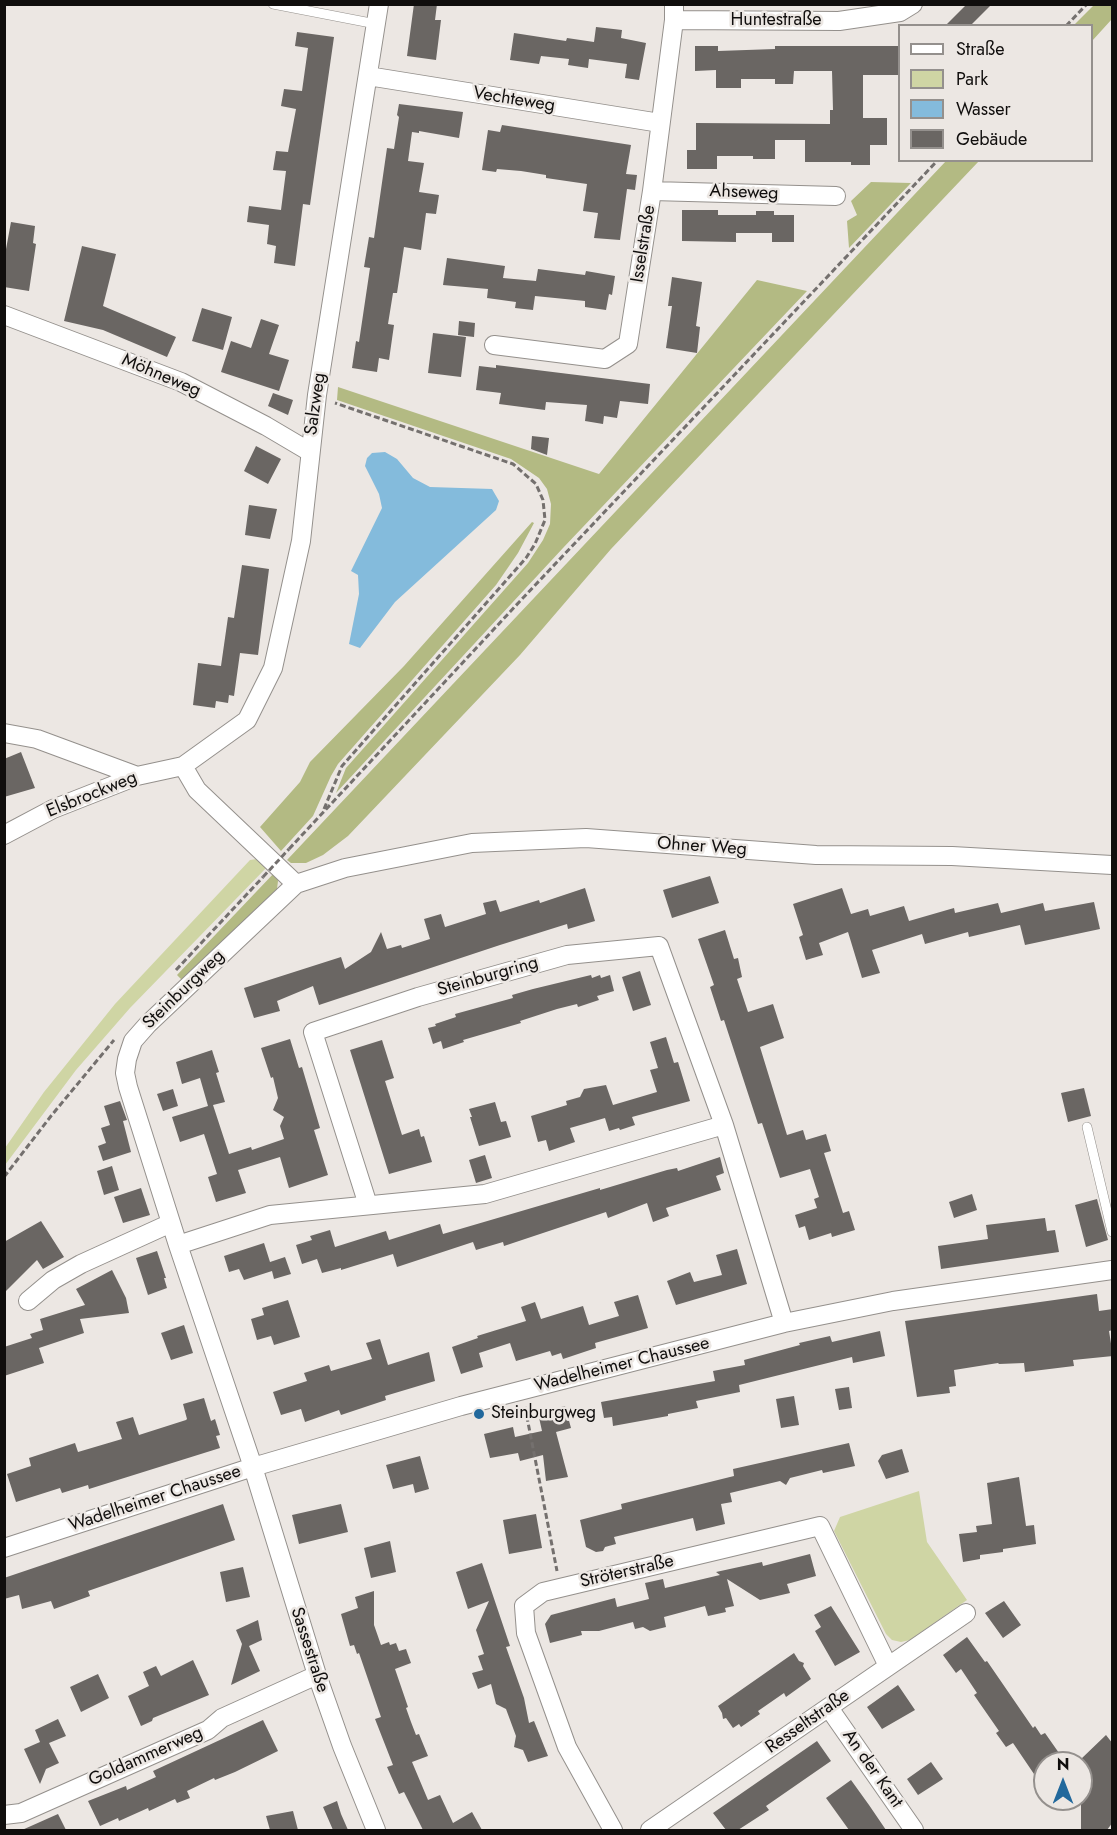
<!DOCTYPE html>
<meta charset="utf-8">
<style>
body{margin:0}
#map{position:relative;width:1117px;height:1835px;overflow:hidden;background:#ece7e3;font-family:Jost,sans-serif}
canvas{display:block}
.frame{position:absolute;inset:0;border:6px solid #100e0d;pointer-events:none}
.legend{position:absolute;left:898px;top:24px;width:195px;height:138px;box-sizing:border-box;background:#ece7e3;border:2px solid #94908d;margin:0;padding:8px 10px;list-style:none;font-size:18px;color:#100e0d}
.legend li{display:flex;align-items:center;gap:12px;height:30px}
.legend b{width:30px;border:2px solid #94908d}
.north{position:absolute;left:1033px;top:1751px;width:60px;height:60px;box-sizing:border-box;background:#ece7e3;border:2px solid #94908d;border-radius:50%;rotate:0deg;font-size:16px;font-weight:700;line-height:24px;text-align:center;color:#100e0d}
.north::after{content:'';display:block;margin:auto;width:21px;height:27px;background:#21689c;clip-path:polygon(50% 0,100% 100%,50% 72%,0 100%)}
</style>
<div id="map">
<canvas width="1117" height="1835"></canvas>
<div class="frame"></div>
<ul class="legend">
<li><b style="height:8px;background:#fff"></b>Straße</li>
<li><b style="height:16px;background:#cfd5a4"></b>Park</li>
<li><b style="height:16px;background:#84bbdc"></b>Wasser</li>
<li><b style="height:16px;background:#6a6663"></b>Gebäude</li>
</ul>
<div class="north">N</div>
</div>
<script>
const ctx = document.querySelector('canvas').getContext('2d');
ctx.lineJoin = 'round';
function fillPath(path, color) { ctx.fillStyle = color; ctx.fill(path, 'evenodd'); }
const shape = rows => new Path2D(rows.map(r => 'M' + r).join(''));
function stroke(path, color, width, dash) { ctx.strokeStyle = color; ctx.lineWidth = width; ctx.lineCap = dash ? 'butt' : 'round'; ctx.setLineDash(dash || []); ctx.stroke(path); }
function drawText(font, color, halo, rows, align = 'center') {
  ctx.font = font + ' Jost,sans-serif'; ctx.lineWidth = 5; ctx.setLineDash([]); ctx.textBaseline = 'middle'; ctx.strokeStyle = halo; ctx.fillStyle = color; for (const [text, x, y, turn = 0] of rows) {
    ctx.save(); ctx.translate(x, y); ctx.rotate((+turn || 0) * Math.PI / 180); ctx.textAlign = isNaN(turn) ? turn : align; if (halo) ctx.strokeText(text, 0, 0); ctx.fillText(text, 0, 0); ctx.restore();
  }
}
fillPath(shape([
 [257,859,268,866,130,1008,76,1070,5,1165,5,1148,44,1092,115,1004,250,860],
 [919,1491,927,1542,967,1600,910,1640,901,1642,892,1640,886,1634,834,1531,840,1517]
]), '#cfd5a4');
fillPath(shape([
 [1094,5,1112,5,1112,19,1092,41,1092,26,1074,25],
 [946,161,979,161,611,549,520,655,348,836,323,855,306,863,291,863,287,860],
 [871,182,911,183,849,248,847,221,857,215,851,201],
 [757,280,807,291,563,548,336,793,346,768,528,563,543,540,550,524,551,504,547,489,539,478,511,459,337,400,338,387,599,474],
 [532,522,534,523,518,553,496,585,338,764,331,776,313,816,281,851,260,827,300,782,310,762,404,666],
 [276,871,278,881,277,889,272,899,182,980,177,975]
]), '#b3ba83');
fillPath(shape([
 [385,452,397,459,413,478,430,487,492,489,499,501,496,510,395,602,360,648,349,644,359,594,358,575,351,571,382,508,379,494,365,466,367,458,372,453]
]), '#84bbdc');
fillPath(shape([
 [414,4,437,4,435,20,441,20,436,60,407,56],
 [967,4,992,4,970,26,945,26],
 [596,27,622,30,621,38,646,43,639,80,625,78,627,64,589,59,588,68,568,65,569,59,541,56,539,64,510,60,514,33,566,41,567,38,594,42],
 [297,32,334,37,310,205,303,204,295,266,274,263,276,246,267,244,269,225,247,222,249,206,281,210,286,171,273,170,276,151,288,152,296,109,281,106,284,89,302,91,308,48,295,46],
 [695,46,718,46,718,51,775,49,775,46,900,46,900,75,863,75,863,118,887,118,887,145,870,145,870,165,851,165,851,162,805,162,805,140,775,140,775,159,753,159,753,156,717,156,717,169,687,169,687,150,696,150,696,123,830,124,830,110,833,110,832,71,794,71,793,84,775,84,775,79,741,79,741,88,716,88,716,70,695,71],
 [399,104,463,112,459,138,419,131,419,133,412,132,408,161,424,163,419,192,439,195,436,214,426,213,421,250,404,247,397,293,393,293,388,324,394,325,389,360,379,358,377,372,352,368,356,341,359,342,370,268,364,267,369,237,374,238,387,148,394,149,399,117,397,115],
 [502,125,631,145,626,174,637,175,635,190,627,189,620,240,594,238,598,213,583,211,587,184,546,178,546,175,521,171,497,169,496,172,482,170,488,130,500,132],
 [682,210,718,210,718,215,756,215,756,211,774,211,774,215,794,215,794,242,772,242,772,233,736,233,736,242,682,241],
 [11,222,35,226,33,243,36,244,29,291,4,287,4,260],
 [82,246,116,254,103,306,176,337,167,357,103,330,64,321],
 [447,258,505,266,503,278,536,281,538,269,585,275,586,271,615,276,612,295,609,294,606,310,585,307,585,301,535,296,533,310,515,308,516,302,487,298,488,289,443,285],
 [672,277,702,282,696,326,700,327,697,353,666,348,672,306,668,306],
 [202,308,232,317,223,350,192,341],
 [261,319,279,325,269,354,289,360,279,391,221,372,231,341,251,348],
 [459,321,475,323,474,337,458,335],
 [433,333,466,337,461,377,428,373],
 [496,365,650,384,648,404,620,401,617,418,604,416,603,424,585,421,587,405,546,402,545,410,499,404,501,393,476,390,479,366,496,368],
 [273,393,293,400,288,415,268,406],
 [532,436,549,438,547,455,531,449],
 [256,446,281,459,268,484,244,471],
 [249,505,277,509,270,539,245,535],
 [242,565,269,569,258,655,240,653,234,696,229,695,228,703,216,701,215,708,193,705,198,663,221,666,228,617,234,618],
 [21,752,35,788,4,797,4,759],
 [710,876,719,903,672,918,663,890],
 [585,888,595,921,568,929,567,924,500,945,319,1005,313,986,277,1001,280,1011,254,1018,244,988,341,957,345,969,371,952,381,932,387,949,401,945,402,948,430,939,424,919,441,914,445,927,486,914,483,903,496,900,500,912,539,900,540,903],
 [842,888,851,914,868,909,870,916,904,906,909,921,954,908,955,913,998,903,1001,913,1043,903,1045,911,1094,902,1100,929,1025,945,1020,925,969,937,968,932,925,944,922,934,872,950,880,973,862,978,848,932,819,943,823,955,806,960,799,937,803,935,793,904],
 [725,930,734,959,738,958,742,977,737,979,748,1012,773,1004,784,1038,760,1047,787,1135,803,1130,806,1140,826,1134,831,1151,824,1153,843,1213,849,1211,855,1230,832,1237,831,1233,809,1240,805,1226,799,1228,795,1215,817,1208,814,1199,819,1197,810,1169,780,1178,762,1123,758,1124,724,1020,721,1021,710,987,714,985,698,939],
 [640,971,651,1005,633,1011,622,977],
 [591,975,592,978,600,975,601,978,610,975,614,991,597,996,599,1000,578,1007,577,1004,557,1009,520,1021,521,1023,463,1040,464,1042,443,1049,441,1041,433,1044,428,1028,436,1026,435,1024,456,1017,455,1014,513,998,512,995,533,989],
 [666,1037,674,1063,678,1062,690,1101,632,1117,635,1125,620,1130,619,1128,609,1131,605,1118,570,1128,575,1142,549,1151,546,1140,538,1142,531,1116,567,1105,566,1101,580,1097,584,1089,606,1085,613,1105,657,1092,650,1070,658,1068,650,1042],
 [290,1039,299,1068,302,1067,320,1128,314,1130,328,1175,289,1188,280,1157,238,1170,246,1193,216,1202,208,1177,217,1174,204,1134,180,1142,172,1117,208,1106,200,1078,182,1084,176,1062,212,1050,219,1072,216,1073,225,1102,213,1105,229,1154,251,1147,252,1150,284,1139,280,1126,284,1117,273,1110,278,1098,273,1077,271,1078,261,1048],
 [382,1040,394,1078,385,1081,402,1135,419,1129,421,1137,424,1136,432,1162,389,1174,350,1050],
 [1084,1088,1091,1116,1068,1122,1061,1093],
 [173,1089,178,1106,163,1111,157,1094],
 [120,1101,127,1120,123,1121,131,1152,103,1161,98,1146,106,1143,101,1128,110,1125,104,1106],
 [495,1102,501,1122,506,1121,511,1137,479,1146,470,1117,472,1117,469,1109],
 [485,1155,492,1178,476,1183,469,1160],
 [720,1157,724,1173,716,1176,721,1190,666,1208,669,1216,653,1222,647,1203,608,1218,606,1212,504,1246,503,1242,476,1250,473,1242,397,1267,393,1254,341,1270,341,1268,322,1273,317,1259,302,1264,296,1245,312,1240,310,1236,330,1230,335,1247,386,1231,389,1240,440,1224,443,1234,600,1188,600,1190,667,1170,677,1168,678,1171],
 [112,1166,119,1190,104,1195,97,1171],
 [141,1188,150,1215,123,1223,114,1197],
 [972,1194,977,1210,954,1218,949,1202],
 [1097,1199,1108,1240,1086,1247,1075,1205],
 [1045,1218,1047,1231,1055,1230,1059,1252,941,1269,938,1246,988,1239,986,1225],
 [41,1221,64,1257,43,1269,37,1260,4,1293,4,1242],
 [264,1243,270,1262,285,1257,291,1274,274,1279,272,1271,244,1280,239,1269,229,1272,224,1256],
 [737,1249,747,1284,676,1305,667,1281,690,1272,694,1282,722,1275,716,1255],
 [157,1251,166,1278,164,1278,167,1288,148,1295,136,1258],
 [112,1270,126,1298,129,1313,80,1319,84,1333,39,1348,44,1363,4,1376,4,1347,32,1338,30,1334,43,1330,40,1319,85,1305,76,1289],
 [1097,1294,1099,1311,1113,1309,1113,1330,1109,1331,1113,1356,1073,1360,1074,1366,1025,1372,1024,1363,999,1364,998,1363,954,1370,956,1386,949,1387,950,1393,917,1397,905,1321],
 [638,1295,648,1328,595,1343,596,1348,563,1359,561,1353,552,1356,550,1351,516,1361,510,1343,479,1353,483,1367,461,1374,452,1347,478,1338,477,1336,526,1321,521,1307,535,1302,541,1319,583,1306,589,1325,619,1316,614,1302],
 [288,1300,300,1337,274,1345,271,1336,257,1340,251,1319,264,1315,262,1308],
 [184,1325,193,1353,171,1360,161,1333],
 [880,1331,885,1356,853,1363,852,1357,739,1385,740,1392,696,1401,698,1408,668,1414,668,1416,613,1426,612,1417,604,1418,601,1402,715,1381,713,1371,745,1365,744,1360,800,1345,799,1343,830,1336,832,1342],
 [380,1339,388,1365,429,1352,435,1381,385,1396,386,1400,341,1415,339,1410,305,1422,301,1409,281,1415,273,1392,307,1381,304,1373,329,1365,331,1371,372,1359,366,1343],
 [849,1387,852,1408,839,1410,835,1389],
 [794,1396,799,1425,781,1428,776,1399],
 [204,1398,211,1421,215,1419,220,1435,216,1436,220,1448,89,1489,88,1485,62,1493,60,1488,16,1502,7,1474,31,1466,29,1458,75,1443,78,1452,122,1439,116,1422,133,1417,139,1435,186,1420,187,1419,183,1404],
 [565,1406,571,1428,556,1432,568,1477,546,1481,543,1455,520,1461,518,1453,490,1458,484,1434,513,1427,515,1437,542,1431,538,1413],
 [849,1443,855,1466,823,1473,822,1470,790,1478,786,1485,780,1481,730,1493,732,1502,721,1504,725,1524,696,1531,693,1518,614,1537,616,1544,605,1547,603,1551,596,1552,586,1547,580,1520,622,1509,621,1504,734,1476,733,1469],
 [902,1449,909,1472,886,1479,878,1461,882,1455],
 [420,1456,429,1489,415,1493,413,1484,393,1489,386,1465],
 [1019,1477,1026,1526,1034,1525,1036,1544,1003,1549,1003,1552,980,1555,980,1559,963,1562,959,1534,977,1532,976,1526,992,1524,987,1483],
 [223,1504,235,1540,88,1591,90,1596,54,1609,51,1601,22,1609,19,1595,4,1599,4,1578],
 [341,1504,348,1532,299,1544,292,1515],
 [536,1514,542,1548,509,1554,503,1520],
 [390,1541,396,1572,371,1578,364,1548],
 [810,1554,816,1576,787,1584,790,1593,760,1600,727,1579,734,1606,725,1608,726,1612,708,1616,705,1606,664,1617,666,1627,650,1631,643,1627,635,1629,633,1622,599,1631,581,1631,582,1635,550,1643,545,1624,551,1615,615,1598,617,1607,649,1599,645,1583,663,1579,665,1588,720,1575,716,1572,762,1562,763,1566],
 [482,1563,510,1646,506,1647,524,1698,529,1723,534,1721,548,1756,528,1762,523,1750,514,1747,516,1736,506,1709,496,1704,491,1684,478,1689,472,1673,483,1670,478,1656,484,1654,476,1630,489,1601,468,1609,456,1572],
 [243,1567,250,1597,226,1602,220,1572],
 [374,1591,374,1625,381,1645,389,1642,390,1645,396,1643,399,1651,406,1649,411,1663,395,1669,408,1707,406,1708,411,1722,416,1735,419,1734,428,1756,412,1762,428,1800,440,1795,453,1823,472,1812,482,1830,423,1830,404,1792,399,1794,387,1767,393,1765,375,1719,381,1717,359,1653,357,1654,354,1645,350,1646,341,1614,358,1608,355,1597],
 [1004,1601,1021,1625,1003,1638,985,1613],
 [831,1606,860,1652,835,1666,815,1631,821,1627,814,1615],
 [258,1620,262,1640,249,1646,260,1671,231,1685,242,1644,236,1630],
 [967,1637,985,1662,987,1661,1033,1728,1035,1726,1041,1735,1045,1733,1066,1763,1045,1763,1045,1766,1034,1774,1013,1743,1006,1747,996,1733,999,1731,974,1695,977,1693,961,1669,956,1673,943,1655],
 [794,1653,799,1661,804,1663,803,1666,811,1679,786,1697,784,1693,758,1711,760,1714,741,1727,739,1724,733,1728,726,1718,723,1719,722,1713,718,1706],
 [193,1660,209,1695,153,1718,152,1721,141,1726,128,1696,149,1686,143,1672,156,1666,161,1676],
 [98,1674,109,1698,81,1712,70,1687],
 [898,1685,915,1710,882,1729,867,1707],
 [58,1719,66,1736,49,1743,59,1763,46,1769,40,1784,24,1749,40,1742,35,1730],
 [263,1720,278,1751,235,1772,215,1780,214,1778,187,1791,190,1798,177,1803,175,1799,149,1811,148,1808,119,1821,118,1818,100,1826,88,1801,126,1786,127,1790,156,1777,153,1771],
 [1106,1735,1113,1744,1113,1822,1107,1830,1081,1830,1081,1793,1087,1785,1081,1777,1081,1759],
 [817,1741,831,1761,766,1806,769,1810,738,1830,726,1830,713,1813],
 [931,1762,943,1779,918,1795,907,1779],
 [851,1780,869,1805,886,1830,849,1830,826,1798],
 [337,1801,341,1814,348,1830,333,1830,323,1807],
 [293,1811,298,1830,270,1830,266,1816],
 [58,1814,66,1830,22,1830]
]), '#6a6663');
const service = shape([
 [273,4,376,24],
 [1087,1127,1112,1232]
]);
const minor = shape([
 [674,20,839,21,900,12,913,4],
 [368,76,660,123],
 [652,191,836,196],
 [4,315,181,382,266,426,310,452],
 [494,345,605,359,628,344,652,191,674,20,674,4],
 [4,733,37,739,137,776],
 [183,766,197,790,296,884],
 [4,835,53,809,137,776,183,766,247,720,273,668,301,541,317,395,379,4],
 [368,1205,313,1032,418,997,567,955,659,946,724,1125],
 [178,1245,270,1215,485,1194,724,1125,784,1323],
 [28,1301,53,1280,81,1264,171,1223],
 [4,1548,253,1467,461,1406,784,1323,893,1301,1112,1270],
 [829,1708,914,1830],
 [4,1815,21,1813,208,1730,222,1718,317,1675],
 [376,1830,342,1746,317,1675,253,1467,178,1245,128,1087,125,1073,127,1059,133,1041,148,1024,296,884,345,868,472,843,586,838,816,855,952,856,1112,865],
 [613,1830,567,1747,526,1633,524,1606,543,1592,820,1526,888,1666],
 [650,1830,966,1613]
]);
stroke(service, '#94908c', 10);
stroke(minor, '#94908c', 20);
stroke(shape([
 [1066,26,1087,4],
 [324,809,342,766,526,558,535,544,545,520,543,500,536,484,513,464,335,403],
 [289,849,522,599,938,160],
 [176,970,263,877],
 [4,1177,51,1116,114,1040],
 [525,1407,557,1571]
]), '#74706e', 3, [6, 3]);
stroke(service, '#fff', 9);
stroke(minor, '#fff', 18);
stroke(shape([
 [263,877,289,849]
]), '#74706e', 3, [6, 3]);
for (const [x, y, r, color] of [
 [479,1414,6,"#21689c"]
]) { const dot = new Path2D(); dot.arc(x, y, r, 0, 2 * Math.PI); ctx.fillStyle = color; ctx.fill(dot); stroke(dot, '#ece7e3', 2); }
drawText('18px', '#100e0d', '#ece7e3', [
 ["Huntestraße",776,21],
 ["Vechteweg",514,100,9],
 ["Ahseweg",744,193,2],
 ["Isselstraße",644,244,-81],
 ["Möhneweg",161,376,23],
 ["Salzweg",316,404,-82],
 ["Elsbrockweg",92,795,-22],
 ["Ohner Weg",702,847,4],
 ["Steinburgring",488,977,-16],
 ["Steinburgweg",184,990,-44],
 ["Wadelheimer Chaussee",622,1365,-14],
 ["Wadelheimer Chaussee",155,1499,-18],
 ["Ströterstraße",627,1572,-13],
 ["Sassestraße",309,1650,72],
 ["Resseltstraße",808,1722,-35],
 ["Goldammerweg",146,1757,-24],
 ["An der Kant",872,1769,55]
]);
drawText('18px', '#100e0d', '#ece7e3', [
 ["Steinburgweg",491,1414]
], 'left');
</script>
